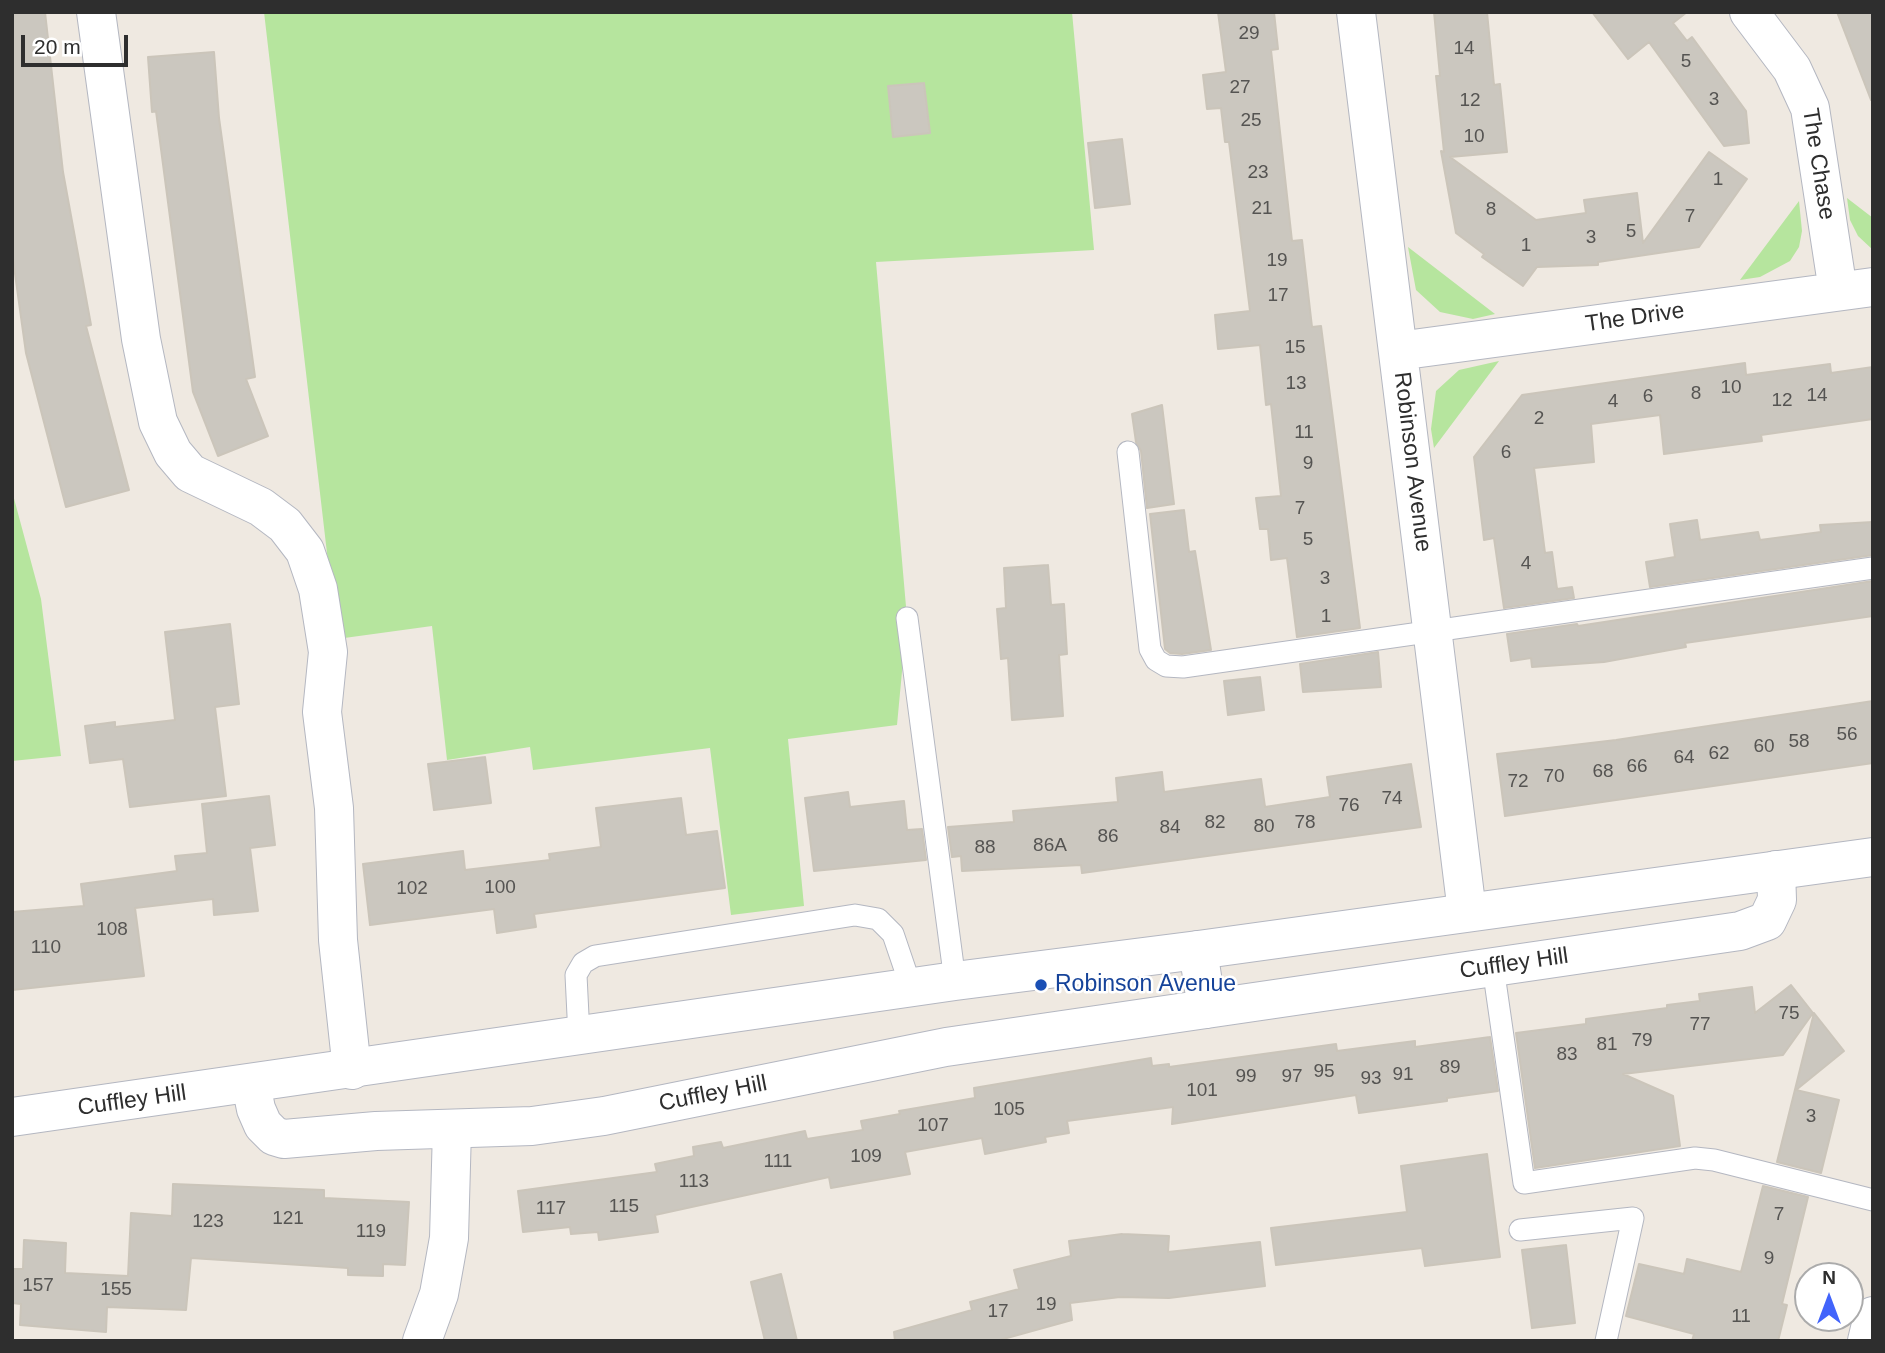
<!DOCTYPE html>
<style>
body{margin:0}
#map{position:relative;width:1885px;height:1353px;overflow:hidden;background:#efe9e1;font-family:Helvetica,sans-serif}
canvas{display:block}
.frame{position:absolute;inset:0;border:14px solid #2e2e2e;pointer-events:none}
.north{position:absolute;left:1794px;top:1262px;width:70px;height:70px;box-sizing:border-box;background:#fff;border:2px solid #ababab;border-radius:50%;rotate:0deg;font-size:19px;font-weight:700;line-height:28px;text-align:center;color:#2e2e2e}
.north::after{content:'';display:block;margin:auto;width:24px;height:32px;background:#4264fb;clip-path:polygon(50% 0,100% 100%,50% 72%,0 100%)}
.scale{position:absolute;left:21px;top:35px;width:107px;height:32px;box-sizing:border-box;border:4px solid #2e2e2e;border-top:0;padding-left:9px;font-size:21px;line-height:24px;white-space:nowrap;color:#2e2e2e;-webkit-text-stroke:5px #fff;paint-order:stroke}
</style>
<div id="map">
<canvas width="1885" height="1353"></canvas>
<div class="frame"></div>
<div class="north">N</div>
<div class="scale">20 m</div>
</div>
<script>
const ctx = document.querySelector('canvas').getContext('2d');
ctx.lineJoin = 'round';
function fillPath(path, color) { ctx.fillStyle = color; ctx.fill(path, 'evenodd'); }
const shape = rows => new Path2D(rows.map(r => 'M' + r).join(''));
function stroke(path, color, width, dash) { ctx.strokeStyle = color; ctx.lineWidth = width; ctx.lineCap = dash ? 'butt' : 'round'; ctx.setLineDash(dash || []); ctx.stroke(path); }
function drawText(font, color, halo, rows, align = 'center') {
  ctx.font = font + ' Helvetica,sans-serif'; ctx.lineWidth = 5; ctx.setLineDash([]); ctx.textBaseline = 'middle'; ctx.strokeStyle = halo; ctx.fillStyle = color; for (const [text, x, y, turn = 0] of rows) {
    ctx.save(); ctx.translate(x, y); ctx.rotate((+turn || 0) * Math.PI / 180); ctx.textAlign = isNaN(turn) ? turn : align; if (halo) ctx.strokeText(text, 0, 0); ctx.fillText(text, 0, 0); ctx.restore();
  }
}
fillPath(shape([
 [264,12,1072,12,1094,250,876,262,907,618,897,725,788,739,804,906,731,915,710,748,533,770,530,747,447,760,432,626,337,639],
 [1847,198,1873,218,1873,250,1858,236,1850,220],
 [1799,201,1802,231,1799,247,1790,261,1760,277,1740,280],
 [1408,247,1495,314,1473,319,1440,312,1416,290],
 [1499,361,1434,448,1431,429,1436,391,1459,370],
 [12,491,41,599,61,756,12,761]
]), '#b6e59e');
const building = shape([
 [12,12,45,12,63,172,91,325,86,326,129,490,66,507,26,353,12,252,12,12],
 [1218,12,1274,12,1278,49,1271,50,1292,241,1302,240,1312,327,1321,326,1360,628,1297,637,1287,558,1271,560,1268,529,1260,529,1256,498,1281,496,1271,404,1266,405,1260,345,1218,349,1215,315,1250,311,1229,142,1225,142,1221,108,1207,109,1203,75,1226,72,1218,12],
 [1434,12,1487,12,1494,85,1500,84,1507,152,1450,157,1536,220,1586,213,1584,200,1637,193,1643,243,1709,152,1747,179,1699,247,1598,262,1598,265,1537,267,1523,286,1482,257,1484,254,1456,233,1441,151,1444,152,1436,76,1440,76,1434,12],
 [1592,12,1687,12,1673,23,1687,41,1692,37,1746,111,1749,143,1724,146,1649,42,1628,59,1592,12],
 [1837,12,1873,12,1873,99,1871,100,1837,12],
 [214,52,219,118,255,377,246,379,268,436,218,456,193,392,156,111,152,112,148,57,214,52],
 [924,83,930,133,893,137,888,86,924,83],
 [1122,139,1130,204,1095,208,1088,143,1122,139],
 [1745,363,1746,375,1830,364,1831,373,1873,367,1873,419,1761,435,1762,441,1664,454,1660,415,1591,424,1594,462,1534,468,1545,553,1552,552,1557,589,1572,587,1574,598,1504,608,1494,538,1484,540,1474,457,1522,395,1745,363],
 [1162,405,1174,504,1147,508,1141,451,1136,442,1132,414,1162,405],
 [1184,510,1189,552,1195,551,1211,650,1182,654,1170,653,1165,649,1150,514,1184,510],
 [1697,520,1700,540,1758,532,1760,540,1821,532,1820,525,1873,522,1873,555,1650,587,1646,562,1675,557,1670,524,1697,520],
 [1048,565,1051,605,1064,604,1067,654,1059,655,1063,716,1012,720,1008,658,1001,659,997,609,1006,608,1004,568,1048,565],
 [1873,581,1873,616,1685,643,1686,647,1604,662,1532,667,1531,658,1511,661,1507,634,1577,624,1578,626,1873,581],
 [230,624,239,704,215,707,226,796,130,807,123,759,90,763,85,726,115,722,115,727,175,720,165,632,230,624],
 [1378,652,1381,687,1303,692,1300,664,1378,652],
 [1260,677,1264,710,1228,715,1224,681,1260,677],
 [1873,701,1873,763,1505,816,1497,754,1616,740,1873,701],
 [485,757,491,803,434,810,428,764,485,757],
 [1411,764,1421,827,1082,873,1081,865,962,871,961,856,952,857,948,827,1014,822,1013,811,1118,802,1116,778,1162,772,1164,792,1261,779,1265,807,1330,797,1327,777,1411,764],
 [848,792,850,807,904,801,907,830,922,829,926,860,814,871,805,798,848,792],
 [269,796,275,845,250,848,258,911,214,915,213,899,135,908,144,976,12,990,12,912,84,906,81,884,177,871,175,856,207,853,202,804,269,796],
 [681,798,686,835,717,831,725,888,534,914,536,927,497,933,494,909,370,925,363,864,463,851,465,870,550,860,549,854,601,847,596,808,681,798],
 [1791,985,1813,1013,1783,1055,1623,1074,1673,1096,1680,1146,1535,1168,1516,1033,1586,1024,1586,1019,1667,1008,1667,1005,1700,1001,1699,994,1752,987,1755,1013,1791,985],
 [1814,1013,1844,1051,1796,1090,1839,1100,1821,1173,1777,1162,1814,1013],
 [1490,1037,1498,1091,1447,1098,1447,1101,1359,1113,1356,1095,1172,1124,1173,1107,1067,1121,1069,1133,1045,1137,1046,1142,985,1154,982,1138,905,1152,910,1174,831,1188,829,1177,655,1215,658,1232,599,1240,598,1232,571,1234,570,1227,523,1232,518,1191,657,1172,655,1164,694,1156,693,1147,721,1142,723,1148,805,1131,807,1139,863,1130,861,1121,900,1114,899,1111,975,1098,974,1088,1151,1058,1152,1066,1169,1064,1169,1067,1336,1044,1337,1051,1415,1041,1415,1047,1490,1037],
 [1487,1154,1500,1257,1425,1266,1422,1248,1276,1265,1271,1228,1407,1212,1401,1166,1487,1154],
 [173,1184,324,1190,324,1198,409,1202,405,1265,383,1264,383,1276,348,1275,348,1268,191,1258,186,1310,107,1307,106,1332,20,1325,21,1304,12,1303,12,1269,23,1269,24,1240,66,1243,65,1273,128,1276,131,1213,172,1216,173,1184],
 [1763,1186,1808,1197,1782,1304,1787,1305,1778,1341,1692,1341,1694,1334,1626,1316,1639,1264,1684,1274,1687,1259,1741,1272,1763,1186],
 [1122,1234,1169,1236,1168,1252,1260,1242,1265,1286,1169,1298,1120,1297,1070,1303,1072,1320,996,1341,895,1341,894,1332,972,1310,970,1302,1019,1289,1014,1270,1071,1256,1069,1241,1122,1234],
 [1566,1245,1575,1323,1532,1328,1522,1250,1566,1245],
 [781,1274,797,1341,765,1341,751,1282,781,1274]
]);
fillPath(building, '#cbc7bf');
stroke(building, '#cbc5ba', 2);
const service = shape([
 [1128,452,1150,649,1156,660,1166,666,1183,667,1873,568],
 [907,618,955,981],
 [1493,967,1524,1183,1695,1158,1714,1160,1873,1200],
 [579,1036,576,975,583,963,595,956,855,915,878,919,893,934,911,987],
 [1520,1230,1633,1218,1606,1341]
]);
const minor = shape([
 [96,12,141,339,158,422,173,453,190,473,261,507,285,525,305,551,318,589,328,652,322,712,334,808,338,940,352,1070],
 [1356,12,1467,912],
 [1749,12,1792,69,1810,108,1838,291],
 [1398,351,1873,287],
 [1198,950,1207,1009],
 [251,1084,256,1109,263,1125,274,1136,284,1139,376,1131,532,1126,604,1116,946,1047,1740,931,1767,921,1777,900,1776,870],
 [422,1341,439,1294,449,1238,452,1129],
 [1867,1341,1873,1316]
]);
const secondary = shape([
 [12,1117,955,981,1198,950,1873,857]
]);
stroke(service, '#b4b7c1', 23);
stroke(minor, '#b4b7c1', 40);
stroke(secondary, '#b4b7c1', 40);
stroke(service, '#fff', 21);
stroke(minor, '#fff', 38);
stroke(secondary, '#fff', 38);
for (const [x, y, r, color] of [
 [1041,985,7,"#1a4fb4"]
]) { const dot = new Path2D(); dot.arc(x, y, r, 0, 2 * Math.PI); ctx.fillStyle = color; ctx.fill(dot); stroke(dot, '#fff', 2.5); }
drawText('19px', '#555452', null, [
 ["29",1249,34],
 ["14",1464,49],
 ["5",1686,62],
 ["27",1240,88],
 ["3",1714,100],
 ["12",1470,101],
 ["25",1251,121],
 ["10",1474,137],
 ["23",1258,173],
 ["1",1718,180],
 ["21",1262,209],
 ["8",1491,210],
 ["7",1690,217],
 ["5",1631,232],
 ["3",1591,238],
 ["1",1526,246],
 ["19",1277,261],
 ["17",1278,296],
 ["15",1295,348],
 ["13",1296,384],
 ["10",1731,388],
 ["8",1696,394],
 ["14",1817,396],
 ["6",1648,397],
 ["12",1782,401],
 ["4",1613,402],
 ["2",1539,419],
 ["11",1304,433],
 ["6",1506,453],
 ["9",1308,464],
 ["7",1300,509],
 ["5",1308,540],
 ["4",1526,564],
 ["3",1325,579],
 ["1",1326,617],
 ["56",1847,735],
 ["58",1799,742],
 ["60",1764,747],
 ["62",1719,754],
 ["64",1684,758],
 ["66",1637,767],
 ["68",1603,772],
 ["70",1554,777],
 ["72",1518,782],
 ["74",1392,799],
 ["76",1349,806],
 ["82",1215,823],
 ["78",1305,823],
 ["80",1264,827],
 ["84",1170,828],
 ["86",1108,837],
 ["86A",1050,846],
 ["88",985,848],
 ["100",500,888],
 ["102",412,889],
 ["108",112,930],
 ["110",46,948],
 ["75",1789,1014],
 ["77",1700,1025],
 ["79",1642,1041],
 ["81",1607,1045],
 ["83",1567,1055],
 ["89",1450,1068],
 ["95",1324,1072],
 ["91",1403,1075],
 ["99",1246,1077],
 ["97",1292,1077],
 ["93",1371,1079],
 ["101",1202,1091],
 ["105",1009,1110],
 ["3",1811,1117],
 ["107",933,1126],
 ["109",866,1157],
 ["111",778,1162],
 ["113",694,1182],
 ["115",624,1207],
 ["117",551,1209],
 ["7",1779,1215],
 ["121",288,1219],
 ["123",208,1222],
 ["119",371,1232],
 ["9",1769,1259],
 ["157",38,1286],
 ["155",116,1290],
 ["19",1046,1305],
 ["17",998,1312],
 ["11",1741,1317]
]);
drawText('23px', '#2e2e2e', '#fff', [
 ["The Chase",1818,164,81],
 ["The Drive",1635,318,-8],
 ["Robinson Avenue",1412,462,83],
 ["Cuffley Hill",1514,964,-8],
 ["Cuffley Hill",713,1094,-11],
 ["Cuffley Hill",132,1101,-8]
]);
drawText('23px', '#164399', '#fff', [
 ["Robinson Avenue",1055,985]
], 'left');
</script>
